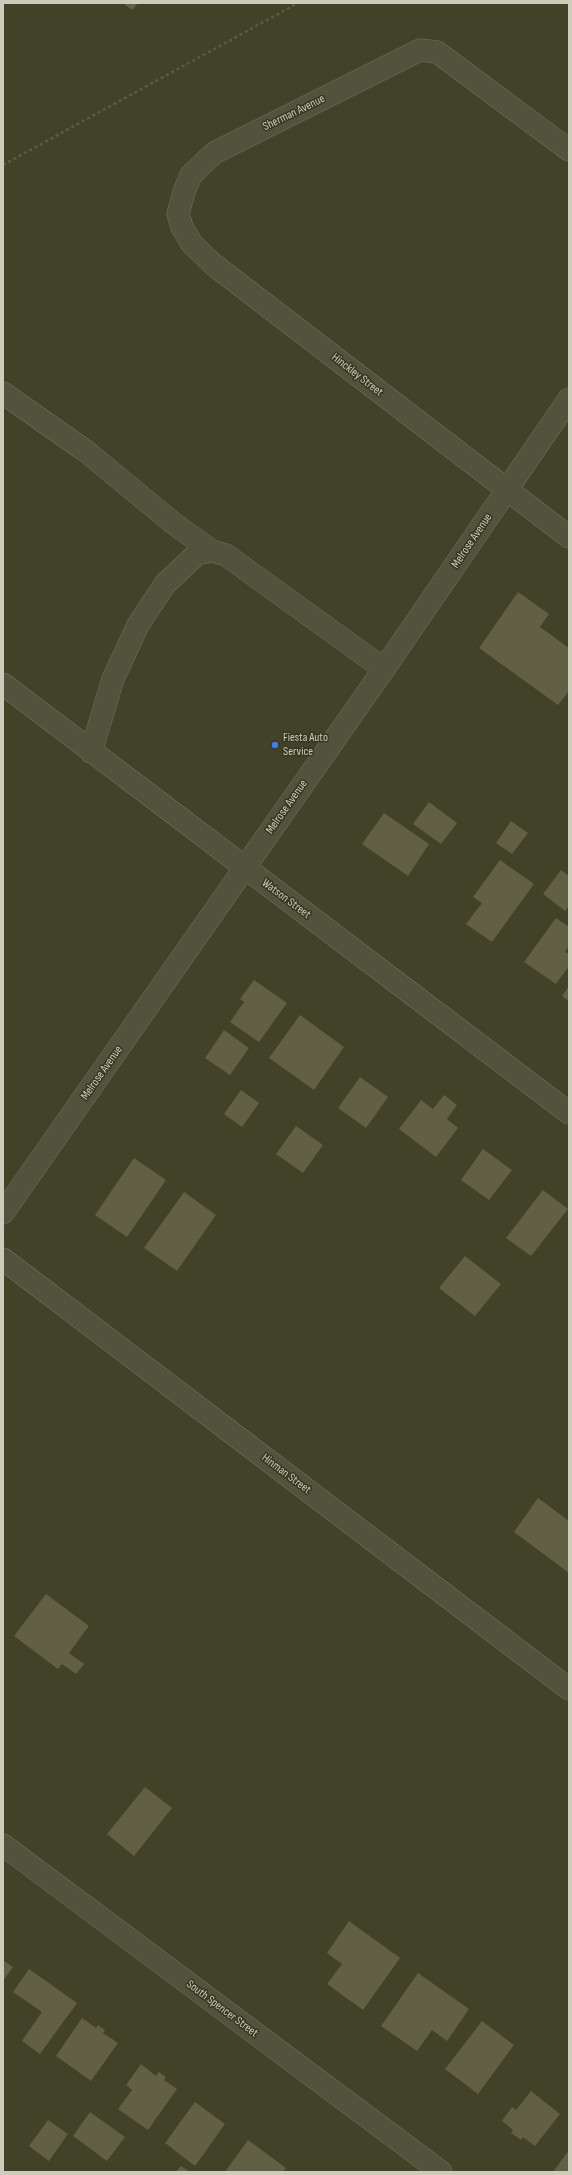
<!DOCTYPE html>
<style>
body{margin:0}
#map{position:relative;width:572px;height:2175px;overflow:hidden;background:#424229;font-family:"Sofia Sans Condensed",sans-serif}
canvas{display:block}
.frame{position:absolute;inset:0;border:4px solid #cbccba;pointer-events:none}
</style>
<div id="map">
<canvas width="572" height="2175"></canvas>
<div class="frame"></div>
</div>
<script>
const ctx = document.querySelector('canvas').getContext('2d');
ctx.lineJoin = 'round';
function fillPath(path, color) { ctx.fillStyle = color; ctx.fill(path, 'evenodd'); }
const shape = rows => new Path2D(rows.map(r => 'M' + r).join(''));
function stroke(path, color, width, dash) { ctx.strokeStyle = color; ctx.lineWidth = width; ctx.lineCap = dash ? 'butt' : 'round'; ctx.setLineDash(dash || []); ctx.stroke(path); }
function drawText(font, color, halo, rows, align = 'center') {
  ctx.font = font + ' "Sofia Sans Condensed",sans-serif'; ctx.lineWidth = 3; ctx.setLineDash([]); ctx.textBaseline = 'middle'; ctx.strokeStyle = halo; ctx.fillStyle = color; for (const [text, x, y, turn = 0] of rows) {
    ctx.save(); ctx.translate(x, y); ctx.rotate((+turn || 0) * Math.PI / 180); ctx.textAlign = isNaN(turn) ? turn : align; if (halo) ctx.strokeText(text, 0, 0); ctx.fillText(text, 0, 0); ctx.restore();
  }
}
fillPath(shape([
 [123,3,138,3,132,10],
 [518,592,549,614,540,627,569,648,569,691,558,705,479,648],
 [429,802,457,823,441,844,413,824],
 [384,813,429,844,408,876,362,844],
 [511,821,528,833,512,854,496,843],
 [500,860,534,884,492,942,466,924,482,903,473,897],
 [561,870,569,876,569,906,565,911,543,894],
 [556,918,569,927,569,946,565,952,569,954,569,966,556,984,524,962],
 [254,980,287,1003,259,1042,230,1022,244,1002,240,999],
 [569,986,569,1001,562,996],
 [300,1015,344,1047,314,1090,269,1058],
 [224,1030,249,1048,230,1075,205,1058],
 [360,1077,388,1097,366,1128,338,1108],
 [241,1090,259,1103,242,1127,224,1114],
 [444,1095,457,1105,447,1119,458,1128,436,1157,399,1129,421,1100,433,1109],
 [296,1126,323,1145,303,1173,276,1154],
 [483,1149,512,1170,489,1200,461,1180],
 [134,1158,166,1180,127,1237,95,1215],
 [543,1190,568,1209,531,1256,506,1238],
 [184,1192,216,1215,177,1271,144,1248],
 [465,1256,501,1284,475,1316,439,1288],
 [538,1498,569,1521,569,1573,514,1532],
 [46,1594,89,1626,69,1653,84,1664,76,1674,62,1664,58,1669,14,1636],
 [145,1787,172,1808,134,1856,107,1834],
 [349,1921,400,1958,363,2010,327,1984,342,1964,327,1953],
 [3,1960,13,1967,3,1981],
 [29,1969,77,2003,40,2054,22,2041,42,2012,13,1992],
 [418,1973,469,2009,447,2041,432,2030,417,2051,381,2026],
 [82,2018,96,2028,98,2025,105,2030,103,2033,118,2043,91,2081,56,2056],
 [482,2021,514,2045,478,2094,445,2069],
 [141,2064,156,2076,159,2072,166,2077,164,2080,177,2089,148,2130,118,2109,132,2090,126,2085],
 [531,2091,560,2114,535,2146,523,2137,521,2140,511,2133,513,2130,502,2121,512,2107,516,2110],
 [195,2102,225,2124,195,2166,165,2143],
 [90,2112,125,2137,107,2161,73,2136],
 [48,2120,68,2134,49,2161,29,2146],
 [248,2140,286,2168,283,2172,225,2172],
 [569,2150,569,2172,553,2172],
 [181,2166,190,2172,176,2172]
]), '#616045');
const minor = shape([
 [569,150,437,52,420,50,214,153,191,175,184,192,178,214,182,227,192,244,214,265,569,537],
 [3,393,87,452,173,523,212,551],
 [3,684,569,1113],
 [91,752,113,679,138,625,165,584,197,554,212,551,226,555,384,669],
 [3,1213,384,669,569,399],
 [3,1259,569,1689],
 [3,1845,441,2172]
]);
stroke(minor, '#72725e', 23);
stroke(shape([
 [3,165,298,3]
]), '#62564b', 2.5, [3, 3]);
stroke(minor, '#52523d', 22);
for (const [x, y, r, color] of [
 [275,745,4,"#3f7fe0"]
]) { const dot = new Path2D(); dot.arc(x, y, r, 0, 2 * Math.PI); ctx.fillStyle = color; ctx.fill(dot); stroke(dot, '#373721', 1.5); }
drawText('12px', '#cbccba', '#373721', [
 ["Sherman Avenue",294,113,-26],
 ["Hinckley Street",357,375,38],
 ["Melrose Avenue",472,541,-56],
 ["Melrose Avenue",287,807,-55],
 ["Watson Street",286,899,37],
 ["Melrose Avenue",102,1073,-55],
 ["Hinman Street",286,1474,37],
 ["South Spencer Street",222,2009,37]
]);
drawText('12px', '#cbccba', '#373721', [
 ["Fiesta Auto",283,738],
 ["Service",283,752]
], 'left');
</script>
